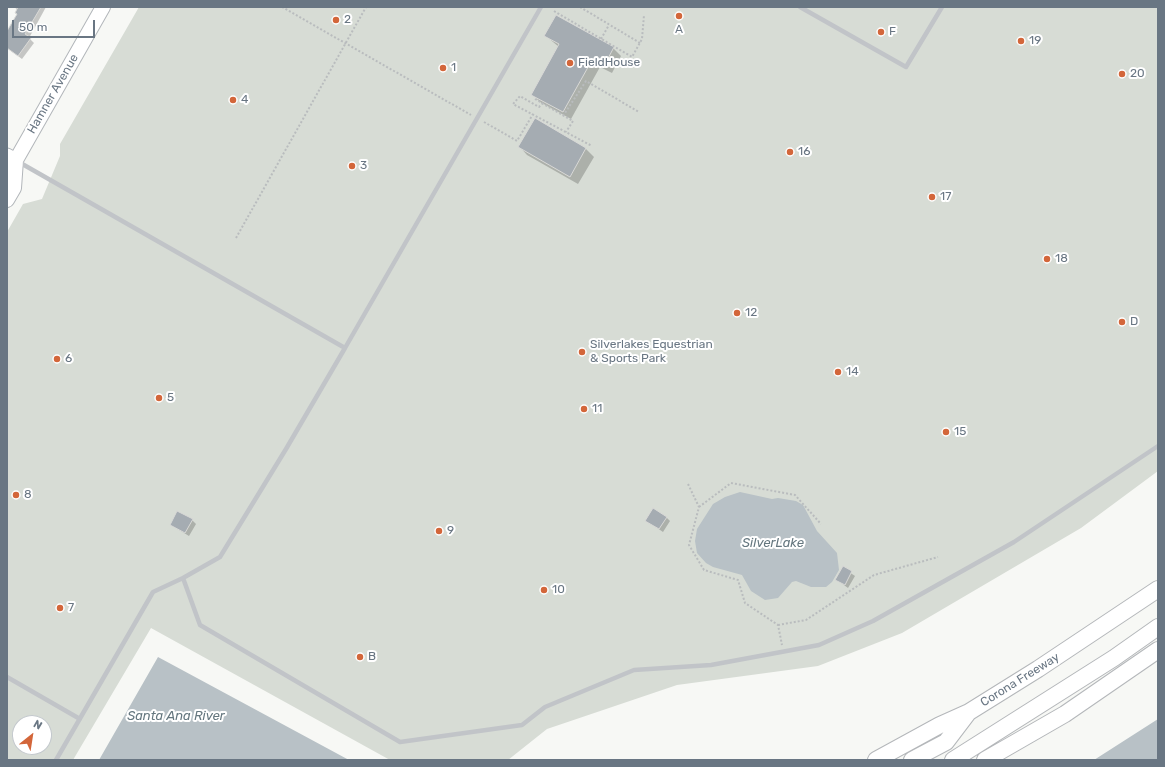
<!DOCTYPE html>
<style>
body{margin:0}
#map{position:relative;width:1165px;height:767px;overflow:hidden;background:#f7f8f5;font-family:Rubik,sans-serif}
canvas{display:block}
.frame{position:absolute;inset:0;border:8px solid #697683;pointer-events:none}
.north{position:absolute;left:12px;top:715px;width:40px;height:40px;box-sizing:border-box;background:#fff;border:1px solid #c3c8cd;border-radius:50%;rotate:30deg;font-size:11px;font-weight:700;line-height:16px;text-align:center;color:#697683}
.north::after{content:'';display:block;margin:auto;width:14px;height:18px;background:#d3663a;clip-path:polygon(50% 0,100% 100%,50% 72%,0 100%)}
.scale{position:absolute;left:12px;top:20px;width:83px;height:18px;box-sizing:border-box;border:2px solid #697683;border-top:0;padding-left:5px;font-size:12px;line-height:14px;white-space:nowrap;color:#697683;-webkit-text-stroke:3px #fff;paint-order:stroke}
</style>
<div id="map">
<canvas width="1165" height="767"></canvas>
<div class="frame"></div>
<div class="north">N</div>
<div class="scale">50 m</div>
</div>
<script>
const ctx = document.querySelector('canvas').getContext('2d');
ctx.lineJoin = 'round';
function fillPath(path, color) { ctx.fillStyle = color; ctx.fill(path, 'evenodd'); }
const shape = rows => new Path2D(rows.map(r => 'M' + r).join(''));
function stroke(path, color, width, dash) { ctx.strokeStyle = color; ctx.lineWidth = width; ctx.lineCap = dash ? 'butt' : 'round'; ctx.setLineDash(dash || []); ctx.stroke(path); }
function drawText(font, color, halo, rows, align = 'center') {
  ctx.font = font + ' Rubik,sans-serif'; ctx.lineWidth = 4; ctx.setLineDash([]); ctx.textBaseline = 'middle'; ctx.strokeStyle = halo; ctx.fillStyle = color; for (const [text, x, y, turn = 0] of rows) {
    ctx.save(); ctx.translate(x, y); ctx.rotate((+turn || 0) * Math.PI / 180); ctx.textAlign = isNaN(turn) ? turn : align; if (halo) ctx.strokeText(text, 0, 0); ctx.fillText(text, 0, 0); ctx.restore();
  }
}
fillPath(shape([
 [139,7,1158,7,1158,471,1081,528,902,633,818,666,677,685,547,729,508,760,390,760,151,628,73,760,7,760,7,232,23,204,42,199,60,156,60,144],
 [20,723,44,723,44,747,20,747]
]), '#d7dcd5');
fillPath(shape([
 [740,492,772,499,778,498,796,501,803,505,817,531,837,553,839,570,832,582,826,587,811,587,796,581,792,582,778,598,765,600,751,591,742,575,713,567,706,563,697,553,695,541,697,529,713,504,725,497],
 [158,657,349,760,99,760],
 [1158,719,1158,760,1094,760]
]), '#b8c1c6');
fillPath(shape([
 [14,7,46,7,29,38,34,43,22,59,7,48,7,32,18,14,18,10],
 [546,36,613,48,621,56,612,73,600,67,571,119,540,102,533,95,559,47],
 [536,120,586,149,594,157,578,184,527,155,520,147],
 [666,517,670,521,663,532,647,521],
 [192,520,196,524,189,536,171,525],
 [843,568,855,576,848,588,837,580]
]), '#0003');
const building = shape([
 [18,7,41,7,25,34,31,38,18,56,7,48,7,31,17,14,15,13,18,7],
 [556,15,614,47,604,66,592,60,563,112,531,95,559,44,544,36,556,15],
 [535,118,586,148,570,177,518,147,535,118],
 [653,508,667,517,659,529,645,521,653,508],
 [177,511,193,519,185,533,170,525,177,511],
 [843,566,852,571,845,585,835,580,843,566]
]);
fillPath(building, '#a5acb2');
stroke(building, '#d9d9d7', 1);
const secondary = shape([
 [7,155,16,160]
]);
const primary = shape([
 [7,167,16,160,103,7],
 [7,200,14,188,16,160]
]);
const highway = shape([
 [876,760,940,725,969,712,1038,669,1158,589],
 [912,760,946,742,968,713],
 [953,760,1114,658,1158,627],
 [985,760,1065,714,1158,650]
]);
stroke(secondary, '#b1b6bb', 15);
stroke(primary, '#b2b6ba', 16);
stroke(highway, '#b4b7ba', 18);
stroke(shape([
 [282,7,471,115],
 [580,7,640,43],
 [554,11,632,57,642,39,644,15],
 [601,39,609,25],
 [535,99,573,121,566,132],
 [543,103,539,107,520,96,513,104,592,146],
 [563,116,586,81,639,112],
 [484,122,517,141,533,114],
 [236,238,366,7],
 [688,484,699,507,689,545,704,570,738,580,745,603,778,625,782,645],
 [699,507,731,483,795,495,821,524],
 [778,625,806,620,874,575,938,557]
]), '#b9bcbe', 2, [2, 2]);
stroke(shape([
 [800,7,906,67,942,7],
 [17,161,345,348,541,7],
 [345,348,286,449,220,557,183,578,200,625,400,742,522,725,545,707,634,670,711,665,819,645,873,621,1014,542,1158,446],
 [7,677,80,719],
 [56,760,153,592,183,578]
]), '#c1c4c8', 4.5);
stroke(secondary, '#fff', 13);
stroke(primary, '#fff', 14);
stroke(highway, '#fff', 16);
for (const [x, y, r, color] of [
 [679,16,4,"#d3663a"],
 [336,20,4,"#d3663a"],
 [881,32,4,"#d3663a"],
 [1021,41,4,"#d3663a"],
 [570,63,4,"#d3663a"],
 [443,68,4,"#d3663a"],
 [1122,74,4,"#d3663a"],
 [233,100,4,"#d3663a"],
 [790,152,4,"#d3663a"],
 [352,166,4,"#d3663a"],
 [932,197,4,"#d3663a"],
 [1047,259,4,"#d3663a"],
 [737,313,4,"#d3663a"],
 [1122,322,4,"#d3663a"],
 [582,352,4,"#d3663a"],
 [57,359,4,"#d3663a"],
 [838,372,4,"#d3663a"],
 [159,398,4,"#d3663a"],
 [584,409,4,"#d3663a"],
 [946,432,4,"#d3663a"],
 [16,495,4,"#d3663a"],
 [439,531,4,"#d3663a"],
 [544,590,4,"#d3663a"],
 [60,608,4,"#d3663a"],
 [360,657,4,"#d3663a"]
]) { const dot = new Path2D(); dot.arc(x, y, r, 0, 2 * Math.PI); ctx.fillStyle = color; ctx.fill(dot); stroke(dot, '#fff', 1.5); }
drawText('12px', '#697683', '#fff', [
 ["2",344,20],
 ["A",679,30,"center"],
 ["F",889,32],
 ["19",1029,41],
 ["FieldHouse",578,63],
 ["1",451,68],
 ["20",1130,74],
 ["4",241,100],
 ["16",798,152],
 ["3",360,166],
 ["17",940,197],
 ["18",1055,259],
 ["12",745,313],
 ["D",1130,322],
 ["Silverlakes Equestrian",590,345],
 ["& Sports Park",590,359],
 ["6",65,359],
 ["14",846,372],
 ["5",167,398],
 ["11",592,409],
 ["15",954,432],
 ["8",24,495],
 ["9",447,531],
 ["10",552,590],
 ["7",68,608],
 ["B",368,657]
], 'left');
drawText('12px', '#697683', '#fff', [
 ["Hamner Avenue",53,94,-60],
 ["Corona Freeway",1020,680,-32]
]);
drawText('italic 13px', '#65777f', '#fff', [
 ["SilverLake",773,543],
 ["Santa Ana River",176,716]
]);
</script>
